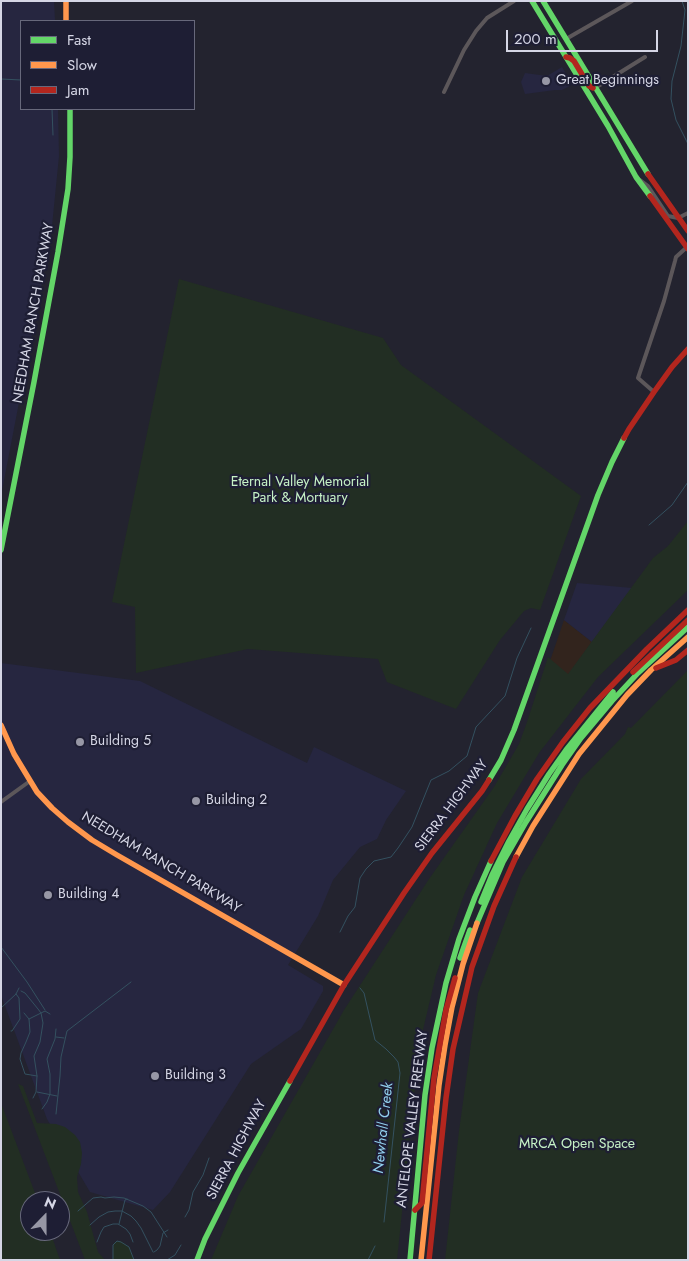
<!DOCTYPE html>
<style>
body{margin:0}
#map{position:relative;width:689px;height:1261px;overflow:hidden;background:#23232f;font-family:Jost,sans-serif}
canvas{display:block}
.frame{position:absolute;inset:0;border:2px solid #d5d6e5;pointer-events:none}
.legend{position:absolute;left:20px;top:20px;width:175px;height:90px;box-sizing:border-box;background:#1e1e34;border:1px solid #67687b;margin:0;padding:6px 9px;list-style:none;font-size:15px;color:#d5d6e5}
.legend li{display:flex;align-items:center;gap:10px;height:25px}
.legend b{width:25px;border:1px solid #67687b}
.north{position:absolute;left:20px;top:1191px;width:50px;height:50px;box-sizing:border-box;background:#1e1e34;border:1px solid #67687b;border-radius:50%;rotate:22deg;font-size:14px;font-weight:700;line-height:20px;text-align:center;color:#d5d6e5}
.north::after{content:'';display:block;margin:auto;width:18px;height:22px;background:#9797a5;clip-path:polygon(50% 0,100% 100%,50% 72%,0 100%)}
.scale{position:absolute;left:506px;top:30px;width:152px;height:22px;box-sizing:border-box;border:2px solid #d5d6e5;border-top:0;padding-left:6px;font-size:15px;line-height:18px;white-space:nowrap;color:#d5d6e5;-webkit-text-stroke:4px #1e1e34;paint-order:stroke}
</style>
<div id="map">
<canvas width="689" height="1261"></canvas>
<div class="frame"></div>
<ul class="legend">
<li><b style="height:6px;background:#63d668"></b>Fast</li>
<li><b style="height:6px;background:#ff974d"></b>Slow</li>
<li><b style="height:6px;background:#b3261e"></b>Jam</li>
</ul>
<div class="north">N</div>
<div class="scale">200 m</div>
</div>
<script>
const ctx = document.querySelector('canvas').getContext('2d');
ctx.lineJoin = 'round';
function fillPath(path, color) { ctx.fillStyle = color; ctx.fill(path, 'evenodd'); }
const shape = rows => new Path2D(rows.map(r => 'M' + r).join(''));
function stroke(path, color, width, dash) { ctx.strokeStyle = color; ctx.lineWidth = width; ctx.lineCap = dash ? 'butt' : 'round'; ctx.setLineDash(dash || []); ctx.stroke(path); }
function drawText(font, color, halo, rows, align = 'center') {
  ctx.font = font + ' Jost,sans-serif'; ctx.lineWidth = 4.5; ctx.setLineDash([]); ctx.textBaseline = 'middle'; ctx.strokeStyle = halo; ctx.fillStyle = color; for (const [text, x, y, turn = 0] of rows) {
    ctx.save(); ctx.translate(x, y); ctx.rotate((+turn || 0) * Math.PI / 180); ctx.textAlign = isNaN(turn) ? turn : align; if (halo) ctx.strokeText(text, 0, 0); ctx.fillText(text, 0, 0); ctx.restore();
  }
}
fillPath(shape([
 [564,620,592,642,568,675,550,661]
]), '#32241d');
fillPath(shape([
 [1,1,54,1,55,21,21,21,21,109,58,109,59,156,51,236,1,496],
 [562,67,570,80,570,86,562,90,555,90,525,94,521,82,525,73,547,76],
 [577,583,632,588,592,642,564,620],
 [1,663,140,681,307,763,314,747,406,791,386,820,377,839,360,847,333,880,318,916,288,965,323,986,323,991,301,1029,251,1064,170,1192,153,1210,90,1192,47,1119,1,995]
]), '#262640');
fillPath(shape([
 [179,279,383,338,401,365,581,496,540,610,531,608,524,611,500,640,456,709,387,682,378,659,248,649,136,673,135,607,112,602],
 [688,521,688,590,598,677,539,753,497,823,464,895,436,975,417,1055,416,1078,397,1260,211,1260,238,1196,344,1010,429,879,494,787,519,744,527,722,548,657,568,674,653,558,668,546],
 [688,670,688,1260,445,1260,459,1131,478,993,522,877,581,779,625,734,628,727,631,728],
 [18,1084,23,1086,37,1123,56,1124,65,1127,75,1135,80,1142,82,1153,81,1164,77,1177,78,1192,87,1212,98,1252,105,1260,85,1260],
 [1,1103,38,1201,30,1201,30,1231,50,1231,60,1260,1,1260],
 [117,1241,121,1241,129,1247,134,1260,113,1260,113,1248,114,1243]
]), '#222e23');
stroke(shape([
 [682,1,685,10,681,46,672,81,671,99,676,120,688,144],
 [1,79,21,80],
 [52,109,53,135],
 [649,525,672,505,688,482],
 [340,932,348,916,355,907,360,878,366,869,374,861,391,857,398,848,412,827,431,780,449,771,467,756,476,727,505,696,517,658,531,628],
 [1,947,27,982,45,1010],
 [360,988,364,993,375,1040,386,1049,394,1057,398,1062,400,1073,384,1222],
 [21,991,25,993,38,1009,41,1013,43,1023,40,1042,34,1056,37,1076,36,1092,33,1098],
 [1,1008,16,994,19,988],
 [24,1013,29,1019,30,1032,26,1042,21,1053,20,1059,25,1074,37,1076],
 [29,1019,45,1011,50,1014],
 [11,1031,12,1031,20,1019,19,998,16,994],
 [56,1037,64,1038],
 [37,1092,57,1096],
 [42,1109,47,1102,50,1094,50,1074,47,1059,55,1039,56,1029],
 [56,1114,60,1076,61,1057,67,1031,131,982],
 [78,1211,93,1198,101,1197,105,1198,114,1197,124,1198,143,1206,151,1212,167,1237],
 [185,1217,189,1210,193,1192,203,1175,209,1158],
 [119,1224,125,1200,127,1199],
 [90,1225,99,1217,108,1212,115,1211,122,1211,131,1216,136,1221,141,1228,153,1252],
 [97,1242,101,1232,104,1227,113,1224,118,1224,126,1229,130,1234,133,1242],
 [154,1252,157,1250,160,1246,163,1233,168,1230],
 [113,1260,113,1245,117,1241,121,1242,129,1247,134,1260],
 [167,1260,175,1255,181,1245],
 [368,1260,375,1246]
]), '#345160', 1);
stroke(shape([
 [566,39,632,1],
 [595,88,645,57],
 [444,92,464,50,476,31,487,18,514,1],
 [640,180,648,186,668,216,678,218,688,213],
 [654,392,638,378,664,301,675,261,676,257,687,247],
 [1,802,30,781]
]), '#5c575a', 4);
stroke(shape([
 [532,1,608,126,636,177,650,196],
 [543,1,648,174],
 [1,550,34,382,58,252,68,189,70,157,70,109],
 [489,780,501,760,514,730,598,495,612,462,624,438],
 [481,902,492,875,509,841,527,809,549,774,566,750,613,692],
 [477,923,503,862,526,822,562,765,581,738,612,701,638,673,688,627],
 [460,958,470,930],
 [197,1260,205,1239,238,1173,290,1081],
 [410,1260,425,1095,432,1048,446,983,459,939,475,897,491,861]
]), '#63d668', 5.5);
stroke(shape([
 [66,1,66,21],
 [1,725,14,754,37,792,52,808,68,822,92,840,117,855,344,985],
 [516,857,533,826,579,754,627,695,651,670,688,637],
 [421,1260,439,1085,445,1045,452,1007,463,964,477,923]
]), '#ff974d', 5.5);
stroke(shape([
 [566,57,570,58,574,61,589,86,593,88],
 [648,174,688,231],
 [650,196,688,249],
 [624,438,629,429,654,392,672,367,688,349],
 [656,668,676,660,688,650],
 [633,672,688,620],
 [491,861,515,816,537,779,563,742,590,708,647,649,688,610],
 [290,1081,344,985,404,893,432,853,482,791,489,780],
 [415,1210,422,1203,434,1078,446,1010,455,978],
 [429,1260,446,1098,453,1049,472,967,494,906,516,857]
]), '#b3261e', 5.5);
for (const [x, y, r, color] of [
 [546,81,5,"#9797a5"],
 [80,742,5,"#9797a5"],
 [196,801,5,"#9797a5"],
 [48,895,5,"#9797a5"],
 [155,1076,5,"#9797a5"]
]) { const dot = new Path2D(); dot.arc(x, y, r, 0, 2 * Math.PI); ctx.fillStyle = color; ctx.fill(dot); stroke(dot, '#1e1e34', 2); }
drawText('14px', '#d5d6e5', '#1e1e34', [
 ["Great Beginnings",556,81],
 ["Building 5",90,742],
 ["Building 2",206,801],
 ["Building 4",58,895],
 ["Building 3",165,1076]
], 'left');
drawText('14px', '#d5d6e5', '#1e1e34', [
 ["NEEDHAM RANCH PARKWAY",34,313,-80],
 ["SIERRA HIGHWAY",452,806,-53],
 ["NEEDHAM RANCH PARKWAY",161,863,31],
 ["ANTELOPE VALLEY FREEWAY",413,1119,-83],
 ["SIERRA HIGHWAY",237,1150,-62]
]);
drawText('14px', '#c6f2c6', '#1e1e34', [
 ["Eternal Valley Memorial",300,483],
 ["Park & Mortuary",300,499],
 ["MRCA Open Space",577,1145]
]);
drawText('italic 15px', '#91cfed', '#1e1e34', [
 ["Newhall Creek",384,1128,-84]
]);
</script>
